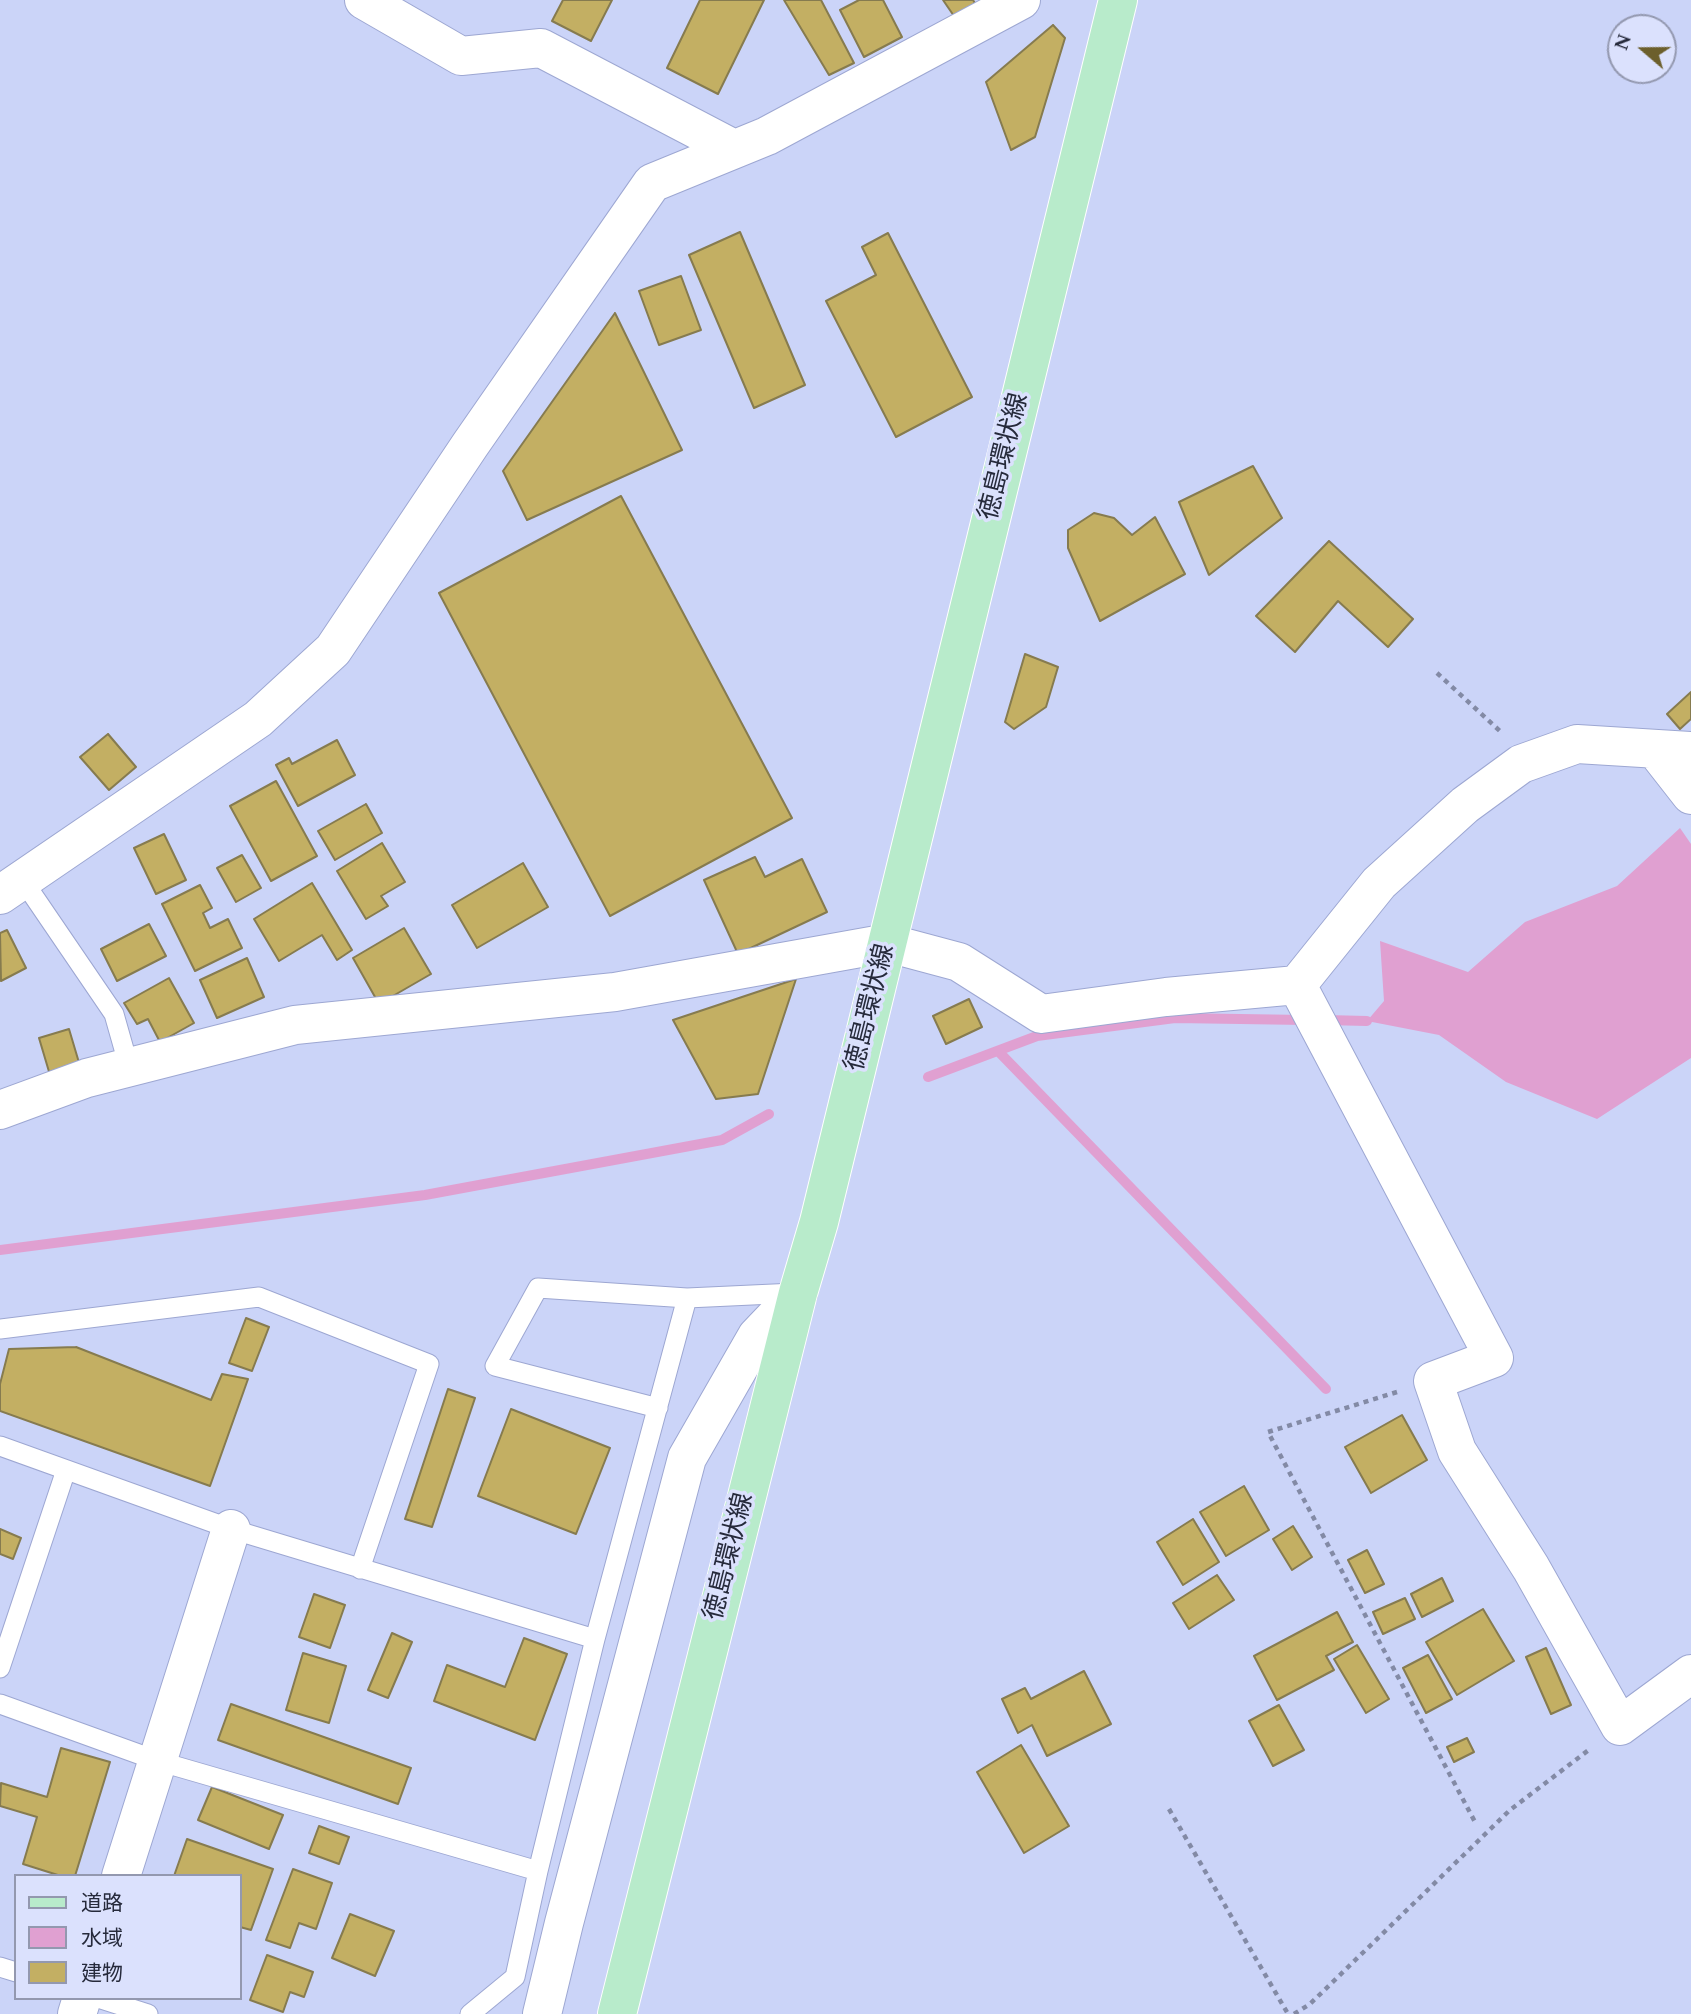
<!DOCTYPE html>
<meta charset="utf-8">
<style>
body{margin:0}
#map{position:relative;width:1691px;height:2014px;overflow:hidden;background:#cbd4f8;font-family:Spectral,"Noto Sans JP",serif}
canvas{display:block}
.legend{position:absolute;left:14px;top:1874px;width:228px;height:126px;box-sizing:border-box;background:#dbe1fd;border:2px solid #9398af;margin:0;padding:9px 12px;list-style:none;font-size:21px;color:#262a3b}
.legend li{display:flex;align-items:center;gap:14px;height:35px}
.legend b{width:35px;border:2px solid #9398af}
.north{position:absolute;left:1607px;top:14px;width:70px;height:70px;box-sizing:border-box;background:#dbe1fd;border:2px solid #9398af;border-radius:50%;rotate:290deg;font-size:19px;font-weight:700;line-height:28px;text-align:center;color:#262a3b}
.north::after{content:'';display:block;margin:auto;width:24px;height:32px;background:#6c5f2c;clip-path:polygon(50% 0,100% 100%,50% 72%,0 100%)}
</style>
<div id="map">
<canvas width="1691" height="2014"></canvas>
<ul class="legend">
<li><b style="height:9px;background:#b8ebcb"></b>道路</li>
<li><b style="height:19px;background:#e0a0d1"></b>水域</li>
<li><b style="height:19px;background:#c3af63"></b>建物</li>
</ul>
<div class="north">N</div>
</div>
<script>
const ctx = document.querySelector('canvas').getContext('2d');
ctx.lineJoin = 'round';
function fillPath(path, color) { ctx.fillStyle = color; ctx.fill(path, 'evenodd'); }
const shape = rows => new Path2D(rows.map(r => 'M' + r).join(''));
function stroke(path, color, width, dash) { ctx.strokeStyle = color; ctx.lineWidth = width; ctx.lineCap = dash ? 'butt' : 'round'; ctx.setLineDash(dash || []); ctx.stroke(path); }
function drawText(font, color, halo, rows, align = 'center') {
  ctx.font = font + ' Spectral,"Noto Sans JP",serif'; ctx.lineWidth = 7; ctx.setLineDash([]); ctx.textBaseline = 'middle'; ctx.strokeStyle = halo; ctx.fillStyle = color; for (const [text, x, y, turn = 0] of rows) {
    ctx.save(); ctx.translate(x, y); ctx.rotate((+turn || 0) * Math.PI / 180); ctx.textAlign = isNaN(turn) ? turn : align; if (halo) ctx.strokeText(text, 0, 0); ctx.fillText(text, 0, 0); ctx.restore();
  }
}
fillPath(shape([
 [1680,828,1691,844,1691,1058,1597,1119,1506,1082,1439,1035,1367,1021,1384,1001,1380,941,1468,972,1525,922,1617,886]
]), '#e0a0d1');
stroke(shape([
 [1325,1020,1367,1021],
 [998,1051,1326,1389],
 [928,1077,1037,1036,1175,1018,1305,1020],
 [0,1250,425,1195,722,1140,769,1114]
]), '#e0a0d1', 10);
const building = shape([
 [563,0,612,0,591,41,552,21,563,0],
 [700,0,764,0,718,94,667,68,700,0],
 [784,0,821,0,854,63,829,75,784,0],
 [859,0,883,0,902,37,864,57,840,10,859,0],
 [943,0,973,0,976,5,956,19,943,0],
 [1053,25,1065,38,1035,137,1011,150,986,82,1053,25],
 [740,232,805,385,754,408,689,255,740,232],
 [888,233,972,397,896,437,826,301,876,275,862,247,888,233],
 [681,276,701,330,659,345,639,291,681,276],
 [615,313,682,450,527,520,503,471,615,313],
 [1253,466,1282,518,1209,575,1179,502,1253,466],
 [621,496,792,818,610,916,439,593,621,496],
 [1094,513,1114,518,1132,535,1155,517,1185,574,1100,621,1068,548,1068,530,1094,513],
 [1329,541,1413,619,1388,647,1338,601,1295,652,1256,616,1329,541],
 [1025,654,1058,667,1046,707,1014,729,1005,722,1025,654],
 [1691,692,1691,719,1680,729,1667,714,1691,692],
 [108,734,136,767,109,790,80,757,108,734],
 [337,740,355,775,298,806,276,765,289,758,292,764,337,740],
 [276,781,317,856,271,881,230,806,276,781],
 [366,804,382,833,335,860,318,831,366,804],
 [164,834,186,880,156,894,134,848,164,834],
 [382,843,405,882,381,896,388,906,366,919,337,871,382,843],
 [242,855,261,888,236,902,217,868,242,855],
 [755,857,765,877,802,859,827,912,738,954,704,880,755,857],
 [523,863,548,907,477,948,452,905,523,863],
 [312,883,352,950,337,960,322,935,279,961,254,919,312,883],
 [200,885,212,908,203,913,210,928,228,919,242,948,195,971,162,904,200,885],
 [149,924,166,956,117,981,101,949,149,924],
 [404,928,431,974,379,1004,353,958,404,928],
 [7,930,26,968,1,981,0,933,7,930],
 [247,958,264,997,217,1018,200,980,247,958],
 [169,978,194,1023,160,1042,148,1019,137,1024,124,1003,169,978],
 [796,979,758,1094,716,1099,673,1020,796,979],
 [969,999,982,1027,946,1044,933,1016,969,999],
 [69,1029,80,1066,50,1075,39,1038,69,1029],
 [246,1318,269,1327,252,1371,229,1363,246,1318],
 [76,1347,211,1400,222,1374,248,1379,210,1486,0,1411,0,1384,9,1349,76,1347],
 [448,1389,475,1398,432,1527,405,1519,448,1389],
 [511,1409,610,1448,576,1534,478,1496,511,1409],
 [1402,1415,1427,1460,1371,1493,1345,1447,1402,1415],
 [1244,1486,1269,1530,1226,1556,1200,1512,1244,1486],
 [1193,1519,1219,1562,1183,1585,1157,1542,1193,1519],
 [1293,1526,1312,1557,1292,1570,1273,1539,1293,1526],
 [0,1529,21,1538,13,1559,0,1554,0,1529],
 [1367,1550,1384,1584,1365,1593,1348,1560,1367,1550],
 [1217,1575,1234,1600,1189,1629,1173,1603,1217,1575],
 [1442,1578,1453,1601,1422,1617,1411,1594,1442,1578],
 [314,1594,345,1605,330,1648,299,1637,314,1594],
 [1405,1598,1415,1619,1383,1634,1373,1612,1405,1598],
 [1483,1609,1514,1661,1457,1695,1426,1642,1483,1609],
 [1337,1612,1353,1642,1326,1656,1334,1670,1277,1700,1254,1656,1337,1612],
 [392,1633,412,1642,388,1698,368,1690,392,1633],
 [524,1638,567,1654,535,1740,434,1701,447,1665,505,1687,524,1638],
 [1357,1645,1389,1699,1366,1713,1334,1659,1357,1645],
 [1546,1648,1571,1705,1551,1714,1526,1657,1546,1648],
 [303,1653,346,1666,329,1723,286,1710,303,1653],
 [1428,1655,1452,1699,1426,1713,1403,1668,1428,1655],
 [1084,1671,1111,1724,1047,1756,1032,1725,1018,1733,1002,1699,1025,1688,1031,1699,1084,1671],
 [231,1704,411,1768,398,1804,218,1740,231,1704],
 [1279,1705,1304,1750,1273,1766,1249,1721,1279,1705],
 [1467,1738,1474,1752,1454,1762,1447,1747,1467,1738],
 [1021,1745,1069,1826,1024,1853,977,1772,1021,1745],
 [61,1748,110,1762,75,1876,61,1876,23,1864,37,1817,0,1806,1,1783,47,1797,61,1748],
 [212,1787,283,1815,269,1849,198,1820,212,1787],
 [319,1826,349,1837,339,1864,309,1853,319,1826],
 [187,1839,273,1869,251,1930,240,1927,240,1876,174,1876,187,1839],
 [293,1869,332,1883,316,1929,299,1923,290,1948,266,1940,293,1869],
 [350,1914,394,1931,375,1976,332,1958,350,1914],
 [267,1955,313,1972,304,1997,290,1992,283,2012,250,2000,267,1955]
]);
fillPath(building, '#c3af63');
stroke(building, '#867b4f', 2);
const service = shape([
 [22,879,114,1014,129,1067],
 [0,1329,259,1297,429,1364,360,1569],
 [658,1408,495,1366,538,1288,687,1298],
 [0,1446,231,1529,595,1639,687,1298,795,1293],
 [0,1668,66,1470],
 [0,1704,158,1761,538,1871,595,1639],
 [0,1967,16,1972],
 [98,1998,148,2014],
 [470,2014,515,1977,538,1871]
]);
const minor = shape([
 [364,0,461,56,541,48,734,149],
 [1655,749,1691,795],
 [0,895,258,719,333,650,470,445,652,183,767,136,1021,0],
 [1297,985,1494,1358,1433,1381,1457,1451,1531,1568,1620,1726,1691,1674],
 [0,1110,87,1078,295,1025,615,992,888,943,959,962,1041,1014,1166,997,1297,985,1379,883,1465,805,1521,764,1577,744,1691,751],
 [121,1876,231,1529],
 [77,2014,82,1998],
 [542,2014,564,1923,687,1458,757,1336,798,1293]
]);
const primary = shape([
 [617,2014,798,1293,819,1222,1118,0]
]);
stroke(service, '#9da7d2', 21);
stroke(minor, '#9da7d2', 40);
stroke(primary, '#fff', 40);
stroke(shape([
 [1437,673,1501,732],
 [1397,1392,1268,1432,1475,1822],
 [1169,1809,1288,2014],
 [1294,2014,1310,2004,1510,1810,1590,1749]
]), '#838aa5', 4.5, [5, 5]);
stroke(service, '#fff', 19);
stroke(minor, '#fff', 38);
stroke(primary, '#b8ebcb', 38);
drawText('26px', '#262a3b', '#dbe1fd', [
 ["徳島環状線",1006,457,-76],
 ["徳島環状線",872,1008,-76],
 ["徳島環状線",731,1557,-76]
]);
</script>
